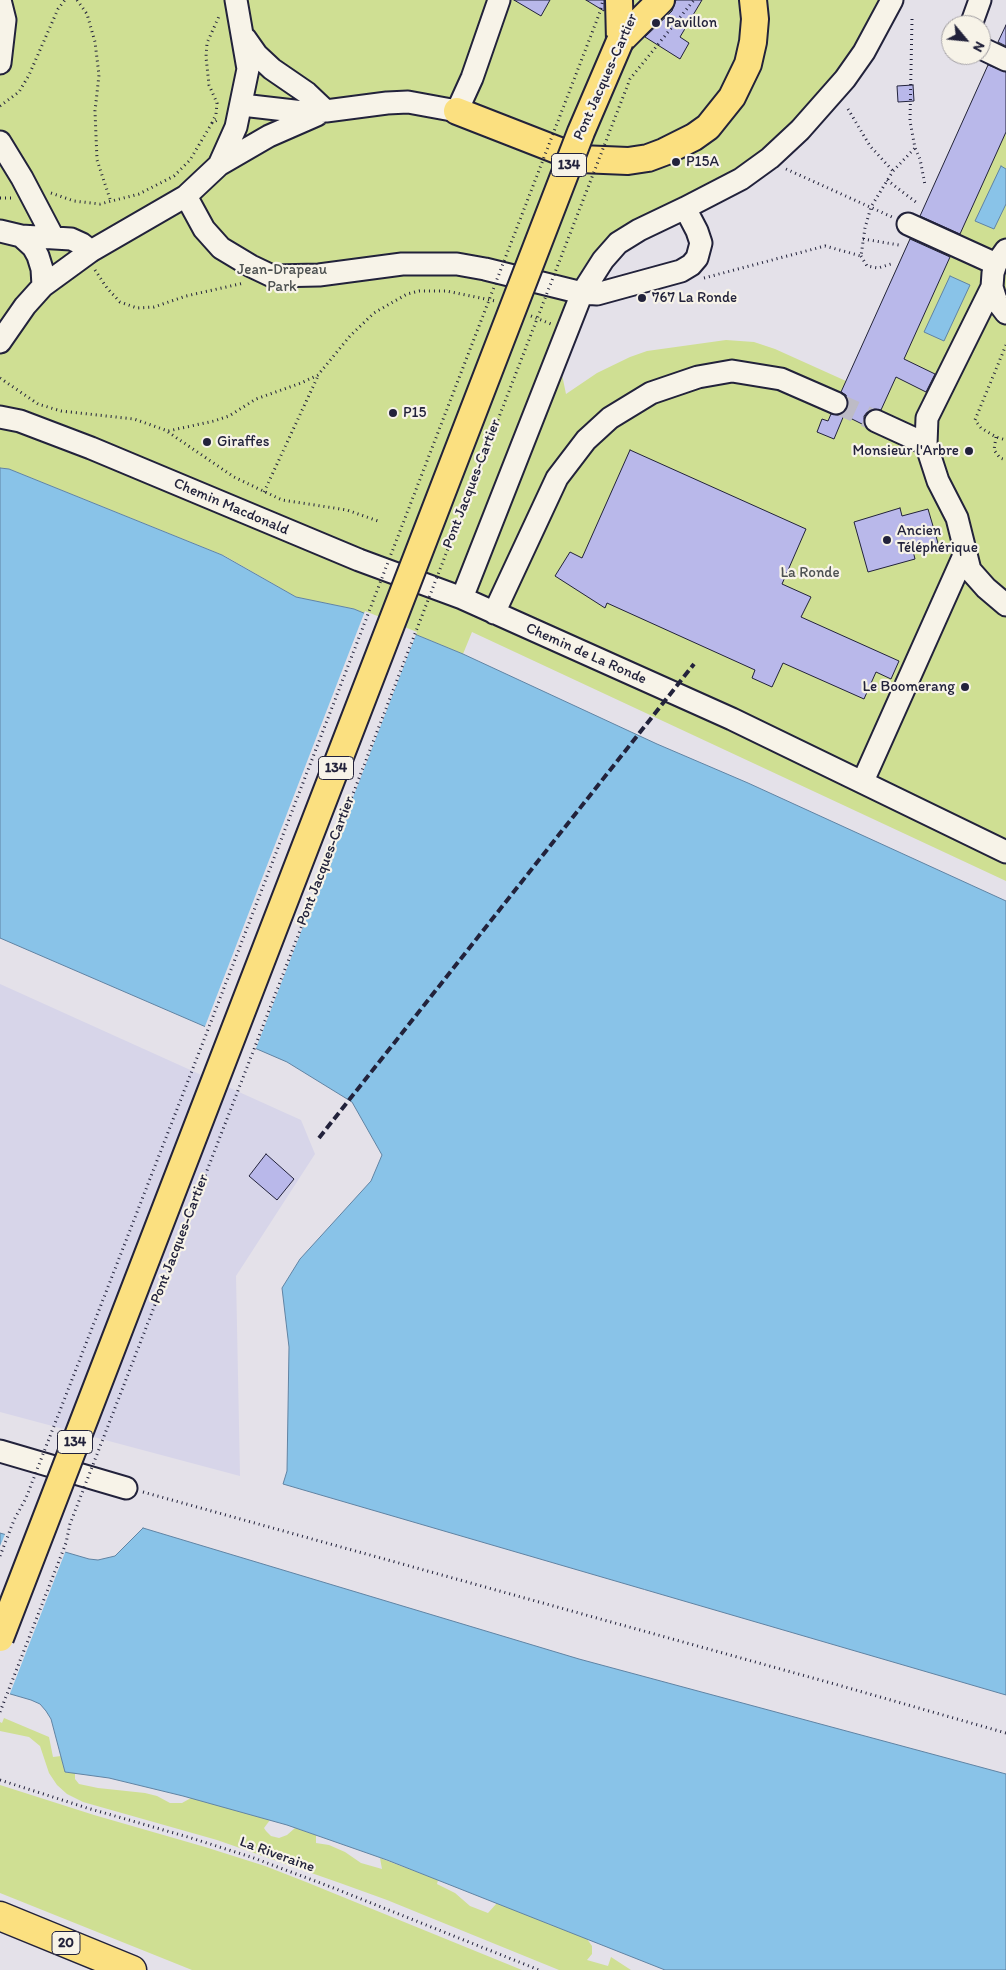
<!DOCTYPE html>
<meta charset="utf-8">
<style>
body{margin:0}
#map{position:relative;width:1006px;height:1970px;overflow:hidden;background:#e4e1e9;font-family:Itim,sans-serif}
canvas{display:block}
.north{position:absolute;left:941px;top:15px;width:50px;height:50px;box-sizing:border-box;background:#f7f3e8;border:1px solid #a29fa3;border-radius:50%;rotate:118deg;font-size:14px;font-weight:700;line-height:20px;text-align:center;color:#22223b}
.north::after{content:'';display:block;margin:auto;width:18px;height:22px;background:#22223b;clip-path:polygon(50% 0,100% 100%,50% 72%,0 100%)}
</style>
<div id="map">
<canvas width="1006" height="1970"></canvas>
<div class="north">N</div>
</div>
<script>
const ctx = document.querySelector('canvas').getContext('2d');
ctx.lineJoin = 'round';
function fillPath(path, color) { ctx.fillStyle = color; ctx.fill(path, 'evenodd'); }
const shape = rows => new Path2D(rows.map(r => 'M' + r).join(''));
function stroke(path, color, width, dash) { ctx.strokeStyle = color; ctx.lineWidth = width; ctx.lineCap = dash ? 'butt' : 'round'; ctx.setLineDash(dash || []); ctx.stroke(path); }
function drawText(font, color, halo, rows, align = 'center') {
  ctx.font = font + ' Itim,sans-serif'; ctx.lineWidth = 4.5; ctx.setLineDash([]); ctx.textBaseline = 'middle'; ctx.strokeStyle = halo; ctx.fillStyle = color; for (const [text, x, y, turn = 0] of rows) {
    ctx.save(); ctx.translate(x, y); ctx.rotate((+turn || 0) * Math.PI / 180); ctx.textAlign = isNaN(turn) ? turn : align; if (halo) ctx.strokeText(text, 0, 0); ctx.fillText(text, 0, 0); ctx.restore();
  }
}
fillPath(shape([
 [0,984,301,1120,315,1154,236,1276,240,1476,0,1412]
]), '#d7d5e9');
fillPath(shape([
 [0,0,881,0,855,48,829,85,799,117,769,145,736,169,710,185,611,235,593,253,578,276,554,336,566,394,597,373,630,357,647,351,726,340,754,342,775,349,846,381,999,40,1006,43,1006,881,472,632,463,654,354,609,296,597,225,556,9,469,0,468],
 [4,1718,49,1737,53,1757,61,1756,65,1772,75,1773,75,1779,79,1784,98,1788,145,1793,157,1796,170,1803,182,1803,191,1798,270,1820,264,1828,266,1831,271,1836,279,1838,287,1835,295,1828,316,1835,316,1843,329,1845,345,1852,361,1863,382,1869,380,1858,438,1880,437,1884,455,1893,470,1906,488,1913,497,1903,587,1939,592,1946,592,1954,587,1960,608,1966,611,1957,631,1970,559,1970,387,1900,340,1883,217,1840,83,1802,67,1794,57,1785,49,1773,40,1746,29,1737,0,1731,0,1722,2,1723],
 [0,1785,94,1815,205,1847,265,1866,306,1882,522,1970,192,1970,0,1893]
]), '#cfdf93');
const water = shape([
 [1001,166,1006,169,1006,204,994,229,975,221,1001,166],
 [950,276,970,285,944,341,924,332,950,276],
 [0,468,9,469,222,555,296,597,354,609,463,654,657,744,748,783,1006,901,1006,1695,283,1484,287,1471,289,1347,282,1288,300,1259,371,1181,382,1155,352,1102,287,1062,0,938,0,468],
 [143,1528,579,1659,1006,1774,1006,1970,665,1970,387,1860,287,1825,183,1796,109,1778,65,1772,51,1719,46,1711,40,1704,31,1700,0,1691,0,1533,89,1559,98,1560,115,1556,143,1528]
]);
fillPath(water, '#89c3e8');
stroke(water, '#6083a3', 1);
fillPath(shape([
 [365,611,417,632,255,1051,204,1029],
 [6,1532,66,1550,9,1696,0,1694,0,1546]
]), '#e4e1e9');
const building = shape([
 [514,0,550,0,541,16,514,0],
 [586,0,604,0,604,11,586,0],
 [676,0,702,0,680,37,689,43,680,59,645,37,672,11,676,0],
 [1006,25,1006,46,998,42,1006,25],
 [988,65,1006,72,1006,132,960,234,920,216,988,65],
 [913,85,914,101,898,102,897,86,913,85],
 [910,239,950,257,904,359,935,374,926,392,896,377,881,410,874,409,868,411,864,416,864,425,844,415,834,439,817,432,822,419,828,421,831,414,838,415,843,413,847,408,848,401,846,395,841,392,910,239],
 [630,450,806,529,782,584,811,597,801,617,899,661,891,679,876,672,864,699,783,663,772,687,752,678,755,670,607,603,605,608,555,576,570,552,582,558,630,450],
 [900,508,902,516,928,509,938,543,913,551,915,559,868,572,854,522,900,508],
 [266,1154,294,1179,277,1200,249,1176,266,1154]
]);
fillPath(building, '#b9b8ea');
stroke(building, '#22223b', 1);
stroke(shape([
 [836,403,876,421]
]), '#bdbbc6', 21, [21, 11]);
const minor = shape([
 [0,0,5,20,0,63],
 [971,25,980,0],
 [245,38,257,55,272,69,307,93,326,111],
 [981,48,1006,60],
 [242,105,303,112,326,111,387,103,408,102,457,111,472,78,499,0],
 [0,142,22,178,53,237],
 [219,165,269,136,317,115],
 [186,196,204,229,221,248,251,266,272,276,319,275,402,264,457,264,485,269,582,293,597,294,681,271,691,265,697,258,701,243,697,231,685,208],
 [908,224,996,264],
 [0,231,21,236,71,239,82,244,91,251],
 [21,236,33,247,38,256,42,269,43,286],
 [1006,250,996,264,993,273,992,287,996,300,1006,313],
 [992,287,927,418,926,444,938,481,957,518,970,570,986,588,1006,605],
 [0,342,25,306,43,286,91,251,186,196,219,165,236,127,248,69,236,0],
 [0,417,20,421,91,448,359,560,462,598,732,719,1006,852],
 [876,421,926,444],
 [462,598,582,293,603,260,618,243,639,230,685,208,741,179,770,158,800,130,845,79,864,52,892,0],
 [494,613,557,478,586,440,610,418,651,393,698,377,732,371,781,379,836,403],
 [863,781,965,553],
 [0,1451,126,1488]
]);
const major = shape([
 [619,0,620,41],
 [620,41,661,0],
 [457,111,580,159,628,161,648,158,664,152,694,137,708,127,732,97,748,64,753,42,755,19,753,0]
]);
const highway = shape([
 [0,1916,132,1970]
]);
stroke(minor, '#22223b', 25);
stroke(major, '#22223b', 30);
stroke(highway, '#22223b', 31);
stroke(shape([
 [77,0,87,14,95,42,99,75,95,111,97,160,111,202],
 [912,19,910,121,915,148,920,159,925,185],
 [0,106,19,92,29,75,58,9,65,0],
 [848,109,870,146,893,171],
 [212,123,216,114,217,103,209,85,206,57,207,43,220,14],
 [786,169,892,217],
 [887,180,917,203],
 [51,193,74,201,100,204,139,194,174,176,190,160,212,123,219,119],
 [0,198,12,198],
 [863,239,899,245],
 [861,256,867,266,878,268,891,264],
 [95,270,107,288,120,302,137,308,154,307,186,296,244,283],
 [704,278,825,246,861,256,865,228,871,207,893,171,915,148],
 [531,316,551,324],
 [1006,345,975,420,981,428,996,437,1006,440],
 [0,378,38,404,61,411,134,419,168,431,214,421,229,416,256,399,301,383,318,375,350,336,374,313,407,294,419,291,446,291,495,301],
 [168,432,234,477,282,500,347,510,378,521],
 [996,437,994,450,1000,458,1006,460],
 [264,492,318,376],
 [143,1492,838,1685,1006,1733],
 [0,1780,87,1808,188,1837,251,1857,331,1887,539,1970]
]), '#22223b', 3, [1, 4]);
stroke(minor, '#f7f3e8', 21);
stroke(major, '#fbe080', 26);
stroke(highway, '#fbe080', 28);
stroke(shape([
 [319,1138,694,664]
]), '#22223b', 4, [8, 4]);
const majorBridge = shape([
 [0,1638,581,132,620,41]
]);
stroke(majorBridge, '#22223b', 30, []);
stroke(shape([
 [0,1556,14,1520,26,1498,207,1032,600,12,603,0],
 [0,1712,66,1543,70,1524,630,79,694,0]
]), '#22223b', 3, [1, 4]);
stroke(majorBridge, '#fbe080', 26);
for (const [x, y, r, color] of [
 [656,23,5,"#22223b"],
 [676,162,5,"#22223b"],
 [642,298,5,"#22223b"],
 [393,413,5,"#22223b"],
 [207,442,5,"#22223b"],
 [969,451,5,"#22223b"],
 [887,540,5,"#22223b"],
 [965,687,5,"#22223b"]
]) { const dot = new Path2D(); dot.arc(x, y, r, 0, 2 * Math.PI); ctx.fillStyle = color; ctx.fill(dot); stroke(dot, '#f7f3e8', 2); }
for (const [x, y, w] of [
 [569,165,35],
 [336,768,35],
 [75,1442,35],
 [66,1943,28]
]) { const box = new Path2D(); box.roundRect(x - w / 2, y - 11.5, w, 23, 4); ctx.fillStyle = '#f7f3e8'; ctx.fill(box); stroke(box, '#22223b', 1); }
drawText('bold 14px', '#22223b', null, [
 ["134",569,165],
 ["134",336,768],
 ["134",75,1442],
 ["20",66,1943]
]);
drawText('15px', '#22223b', '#f7f3e8', [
 ["Pavillon",666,23],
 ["P15A",686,162],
 ["767 La Ronde",652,298],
 ["P15",403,413],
 ["Giraffes",217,442],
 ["Monsieur l'Arbre",959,451,"right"],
 ["Ancien",897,531],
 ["Téléphérique",897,548],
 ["Le Boomerang",955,687,"right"]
], 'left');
drawText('15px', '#22223b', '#f7f3e8', [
 ["Pont Jacques-Cartier",606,77,-66],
 ["Pont Jacques-Cartier",472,484,-69],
 ["Chemin Macdonald",231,507,23],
 ["Chemin de La Ronde",586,654,24],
 ["Pont Jacques-Cartier",326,861,-69],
 ["Pont Jacques-Cartier",180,1239,-69],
 ["La Riveraine",277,1855,20]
]);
drawText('15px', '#4d5151', '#f7f3e8', [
 ["Jean-Drapeau",282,270],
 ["Park",282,287],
 ["La Ronde",810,573]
]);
</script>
